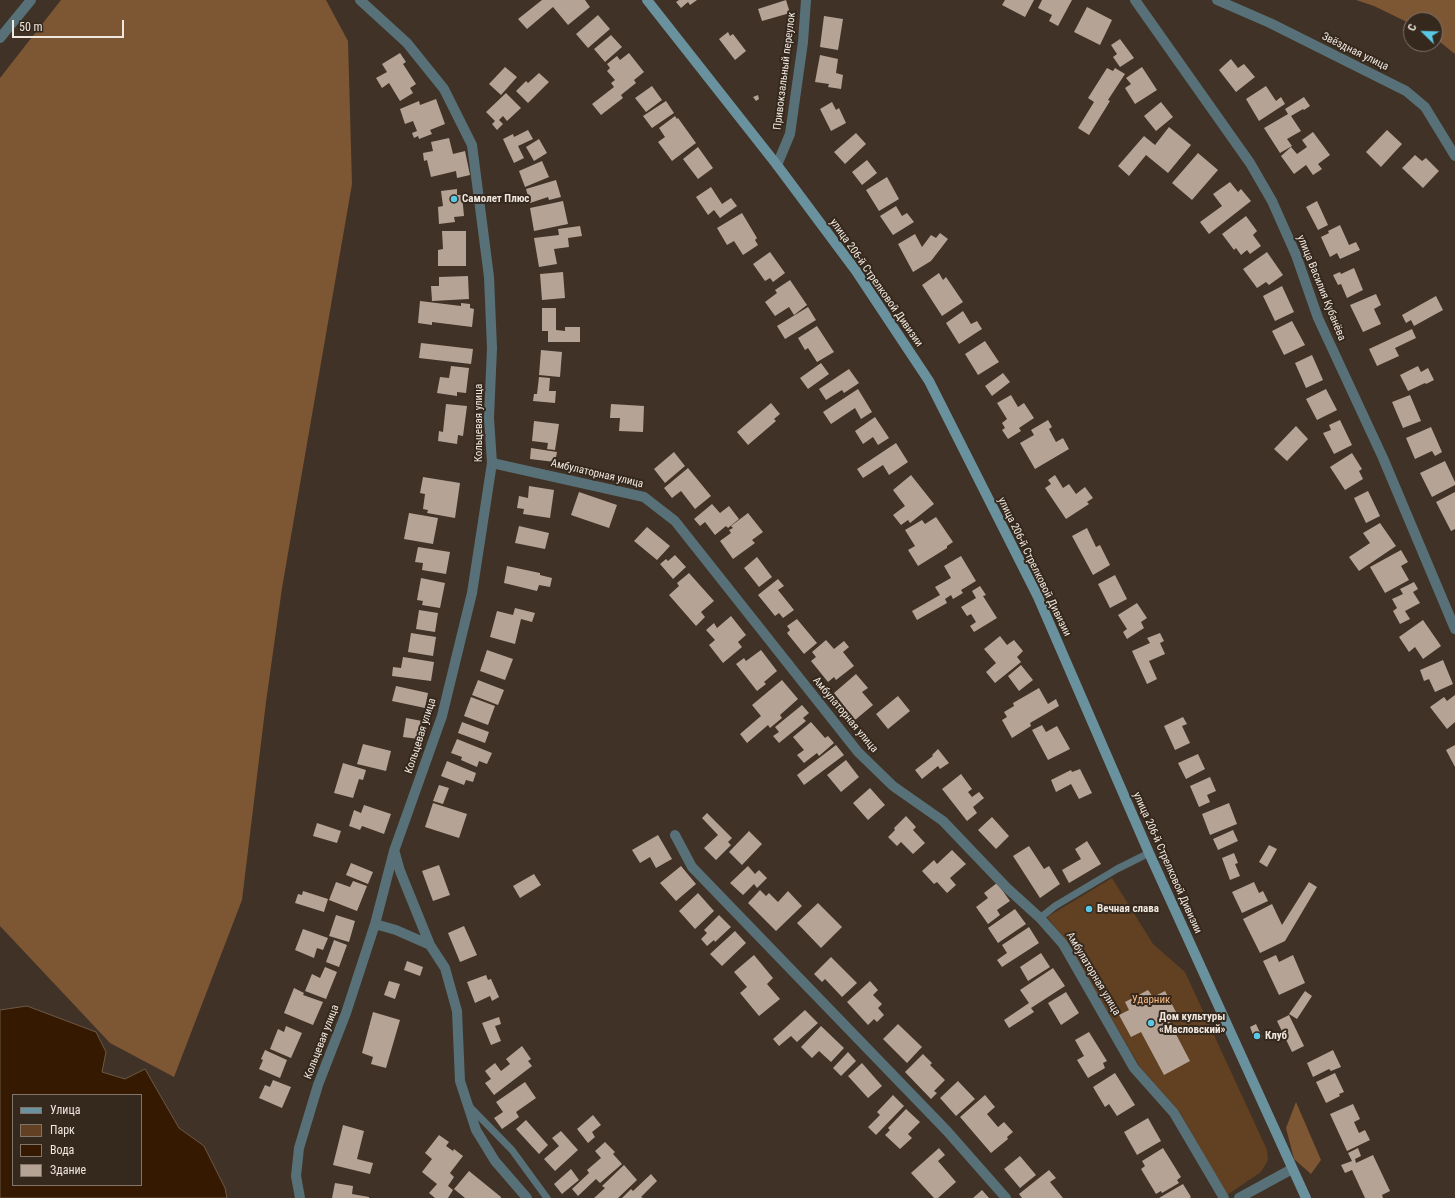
<!DOCTYPE html>
<meta charset="utf-8">
<style>
body{margin:0}
#map{position:relative;width:1455px;height:1198px;overflow:hidden;background:#403226;font-family:"Roboto Condensed",sans-serif}
canvas{display:block}
.legend{position:absolute;left:12px;top:1094px;width:130px;height:92px;box-sizing:border-box;background:#35281d;border:1px solid #80746b;margin:0;padding:5px 7px;list-style:none;font-size:12px;color:#f0e7df}
.legend li{display:flex;align-items:center;gap:8px;height:20px}
.legend b{width:20px;border:1px solid #80746b}
.north{position:absolute;left:1403px;top:12px;width:40px;height:40px;box-sizing:border-box;background:#35281d;border:1px solid #80746b;border-radius:50%;rotate:293deg;font-size:11px;font-weight:700;line-height:16px;text-align:center;color:#f0e7df}
.north::after{content:'';display:block;margin:auto;width:14px;height:18px;background:#59c8e4;clip-path:polygon(50% 0,100% 100%,50% 72%,0 100%)}
.scale{position:absolute;left:12px;top:20px;width:112px;height:18px;box-sizing:border-box;border:2px solid #f0e7df;border-top:0;padding-left:5px;font-size:12px;line-height:14px;white-space:nowrap;color:#f0e7df;-webkit-text-stroke:3px #35281d;paint-order:stroke}
</style>
<div id="map">
<canvas width="1455" height="1198"></canvas>
<ul class="legend">
<li><b style="height:5px;background:#69929e"></b>Улица</li>
<li><b style="height:11px;background:#624122"></b>Парк</li>
<li><b style="height:11px;background:#351a01"></b>Вода</li>
<li><b style="height:11px;background:#b5a496"></b>Здание</li>
</ul>
<div class="north">С</div>
<div class="scale">50 m</div>
</div>
<script>
const ctx = document.querySelector('canvas').getContext('2d');
ctx.lineJoin = 'round';
function fillPath(path, color) { ctx.fillStyle = color; ctx.fill(path, 'evenodd'); }
const shape = rows => new Path2D(rows.map(r => 'M' + r).join(''));
function stroke(path, color, width, dash) { ctx.strokeStyle = color; ctx.lineWidth = width; ctx.lineCap = dash ? 'butt' : 'round'; ctx.setLineDash(dash || []); ctx.stroke(path); }
function drawText(font, color, halo, rows, align = 'center') {
  ctx.font = font + ' "Roboto Condensed",sans-serif'; ctx.lineWidth = 4; ctx.setLineDash([]); ctx.textBaseline = 'middle'; ctx.strokeStyle = halo; ctx.fillStyle = color; for (const [text, x, y, turn = 0] of rows) {
    ctx.save(); ctx.translate(x, y); ctx.rotate((+turn || 0) * Math.PI / 180); ctx.textAlign = isNaN(turn) ? turn : align; if (halo) ctx.strokeText(text, 0, 0); ctx.fillText(text, 0, 0); ctx.restore();
  }
}
fillPath(shape([
 [1112,878,1153,944,1185,972,1267,1150,1268,1160,1261,1172,1227,1195,1179,1111,1140,1067,1067,942,1047,917]
]), '#624122');
fillPath(shape([
 [61,0,326,0,348,41,352,184,282,588,266,702,242,900,174,1077,110,1043,0,926,0,78],
 [1356,0,1455,0,1455,54,1435,38,1435,20,1411,20,1411,24,1374,6],
 [1296,1102,1321,1160,1311,1174,1294,1159,1286,1128]
]), '#7d5634');
const water = shape([
 [27,1006,96,1032,106,1052,102,1072,125,1079,145,1069,179,1128,204,1146,225,1188,227,1198,0,1198,0,1010,27,1006],
 [13,1095,141,1095,141,1185,13,1185,13,1095]
]);
fillPath(water, '#351a01');
stroke(water, '#6d5844', 1);
fillPath(shape([
 [542,0,585,0,590,7,568,25,553,7,527,29,518,19],
 [679,0,697,0,690,5,688,2,681,8,676,2],
 [786,0,790,13,762,21,758,9],
 [1005,0,1034,0,1025,17,1002,5],
 [1042,0,1072,0,1058,26,1049,21,1052,15,1038,8],
 [1087,7,1112,20,1100,45,1074,32],
 [598,15,610,29,588,48,576,34],
 [824,16,843,19,838,50,820,47],
 [728,32,730,36,733,34,746,51,735,60,719,39],
 [611,35,622,47,605,62,594,49],
 [1120,39,1134,58,1120,67,1113,57,1117,54,1111,45],
 [400,53,406,62,403,64,416,84,410,88,413,93,400,101,389,83,382,88,376,78,387,72,382,64],
 [629,53,644,72,634,80,636,83,621,95,623,98,601,115,592,104,614,87,611,83,615,80,607,71,610,68,607,64,617,56,620,60],
 [820,55,838,59,836,73,843,75,841,89,828,87,829,84,815,82],
 [1231,59,1238,68,1244,64,1255,77,1236,92,1219,70],
 [505,67,517,77,501,95,489,84],
 [1142,67,1157,90,1135,104,1125,88,1131,84,1126,78],
 [1107,68,1113,71,1115,68,1125,74,1108,100,1110,101,1089,135,1078,128,1094,102,1088,98],
 [539,73,549,82,528,103,516,91,526,81,528,83],
 [652,86,662,100,646,112,635,98],
 [1266,86,1276,101,1281,97,1285,104,1259,121,1246,99],
 [506,93,521,108,507,121,503,116,499,120,503,124,497,130,492,124,495,121,486,112],
 [758,95,759,99,756,101,753,97],
 [1304,97,1310,106,1304,110,1303,109,1291,116,1301,131,1287,139,1292,146,1280,153,1264,128,1288,114,1285,109],
 [436,99,445,124,430,130,432,134,419,139,418,136,414,138,412,133,417,131,413,121,405,124,400,109,419,101,420,105],
 [666,101,674,113,652,128,643,116],
 [832,102,836,110,839,108,846,123,831,131,820,109],
 [1161,102,1173,117,1156,131,1144,116],
 [675,116,677,119,678,118,696,143,672,161,658,142,665,137,659,128],
 [1169,127,1191,145,1168,173,1146,155,1129,176,1118,166,1144,136,1155,145],
 [528,130,533,139,518,146,524,158,514,163,503,139,513,134,514,137],
 [1387,130,1402,144,1381,167,1366,152],
 [1313,132,1330,155,1318,164,1322,169,1313,175,1306,165,1294,174,1281,156,1291,147,1297,154,1307,147,1302,140],
 [856,133,866,144,845,164,834,152],
 [449,138,453,154,465,151,470,175,457,178,456,171,431,177,427,160,424,161,423,153,433,151,431,142],
 [539,139,547,153,534,161,526,147],
 [698,147,713,168,698,179,683,159],
 [1198,153,1218,170,1192,200,1172,183],
 [1415,155,1422,161,1426,158,1439,171,1423,188,1402,168],
 [867,160,877,173,862,185,852,172],
 [542,161,549,177,525,187,519,171],
 [887,177,899,199,879,211,866,190],
 [556,180,561,197,549,200,548,197,530,203,526,189],
 [1230,182,1238,192,1241,189,1251,201,1209,234,1200,222,1222,206,1213,194],
 [711,187,722,204,731,198,737,206,720,218,714,210,708,215,696,197],
 [457,189,457,195,462,195,464,216,454,217,455,222,439,224,438,207,443,206,441,191],
 [563,201,568,224,534,231,530,208],
 [1317,201,1328,225,1318,230,1306,207],
 [896,206,902,216,907,213,914,222,893,235,880,216],
 [742,213,757,238,755,240,758,245,743,255,734,241,727,245,717,228],
 [1246,216,1257,231,1253,235,1261,246,1250,254,1247,250,1241,255,1236,248,1234,250,1222,234],
 [1340,225,1349,245,1356,242,1360,250,1340,259,1337,253,1330,257,1321,237,1329,233,1328,231],
 [580,226,582,236,568,238,569,247,554,249,557,264,539,267,534,238,559,235,558,229],
 [442,231,466,231,466,266,438,266,438,250,443,249],
 [940,233,948,239,931,261,913,272,898,244,915,234,922,247,931,235,936,238],
 [770,252,785,273,773,282,770,278,765,281,753,264],
 [1267,252,1283,275,1269,285,1266,282,1257,288,1243,269],
 [1354,268,1363,290,1347,298,1341,284,1338,285,1333,275,1340,272,1341,274],
 [563,272,565,298,542,300,540,274],
 [939,273,943,280,946,277,963,302,942,316,922,285],
 [468,276,469,299,432,301,431,286,439,286,439,277],
 [790,280,807,305,794,315,789,307,775,316,765,302,777,293,775,290],
 [1282,286,1294,312,1275,321,1263,296],
 [1376,294,1381,305,1374,309,1381,324,1363,332,1350,305],
 [1436,296,1443,310,1414,326,1411,320,1406,323,1402,315],
 [420,301,461,306,461,303,470,304,470,308,474,309,472,327,432,322,432,325,418,323],
 [808,307,816,320,785,339,777,326],
 [542,308,556,308,556,330,565,331,565,327,580,327,580,342,548,342,548,331,542,331],
 [963,311,971,324,977,321,982,329,959,344,946,323],
 [1292,321,1305,345,1284,355,1272,331],
 [817,326,834,352,817,362,808,348,805,350,798,338],
 [1412,329,1416,338,1395,348,1399,356,1377,366,1369,349],
 [985,341,999,362,978,375,965,354],
 [421,343,473,349,471,364,419,358],
 [541,350,562,352,560,377,539,375],
 [1312,355,1323,380,1306,388,1295,363],
 [821,363,829,374,808,389,800,378],
 [451,366,469,368,466,393,457,392,457,396,437,393,440,377,449,378],
 [1418,366,1421,372,1428,368,1434,380,1426,384,1425,383,1408,391,1400,375],
 [849,369,859,383,844,393,842,390,826,400,819,389],
 [1003,373,1010,382,992,396,985,386],
 [539,377,550,378,549,391,556,391,555,403,533,401,534,394,537,394],
 [858,389,872,412,861,419,855,408,831,424,823,412],
 [1326,389,1337,410,1317,420,1306,399],
 [1011,395,1018,407,1024,403,1034,418,1019,428,1021,431,1008,439,1002,430,1005,428,1002,423,1007,419,997,403],
 [1410,395,1421,421,1403,428,1392,402],
 [771,403,780,414,774,419,776,421,748,445,737,432],
 [446,404,467,406,463,436,458,435,457,444,438,441,439,431,443,432],
 [611,404,644,406,643,432,619,431,620,418,610,418],
 [875,417,889,438,878,445,873,437,863,444,855,431],
 [1048,420,1052,427,1049,429,1056,442,1063,438,1069,449,1035,469,1020,443,1034,435,1031,430],
 [1340,420,1352,445,1334,454,1323,433,1331,430,1329,425],
 [534,421,559,424,555,450,547,449,548,443,532,441],
 [1296,426,1308,439,1287,461,1274,449],
 [1431,427,1442,452,1435,456,1432,451,1415,459,1406,438],
 [896,443,908,462,889,475,883,465,863,478,857,469],
 [531,448,557,452,555,462,530,459],
 [674,452,685,466,665,483,654,469],
 [1352,453,1362,469,1359,471,1363,479,1345,490,1330,467],
 [1445,461,1455,482,1455,485,1432,497,1420,473],
 [688,468,711,496,695,509,681,491,672,498,664,488],
 [911,475,934,504,910,523,908,520,901,525,893,515,905,506,893,490],
 [1055,475,1063,488,1069,484,1076,494,1085,487,1093,498,1087,502,1089,504,1066,519,1045,488,1051,484,1048,480],
 [423,477,460,483,455,518,427,513,428,510,423,509,425,494,420,493],
 [529,486,554,490,550,518,523,514,524,509,517,508,519,496,528,498],
 [1368,491,1380,516,1366,523,1354,498],
 [579,492,617,505,609,528,571,515],
 [1455,492,1455,529,1451,531,1436,502],
 [712,504,720,513,729,506,739,519,728,528,726,526,715,535,705,522,700,526,694,519],
 [409,513,438,518,433,544,404,539],
 [748,513,763,532,752,540,755,543,733,559,720,541,731,533,729,530,733,528,731,526],
 [936,517,953,542,947,546,947,548,918,566,908,550,915,546,905,530,922,520,925,524],
 [1380,523,1396,546,1359,571,1349,557,1370,543,1363,533],
 [519,526,549,533,545,549,515,543],
 [647,527,670,546,657,560,634,541],
 [1087,528,1096,547,1100,545,1110,565,1093,575,1072,536],
 [418,547,450,552,446,574,422,570,423,563,415,562],
 [1401,550,1408,562,1401,566,1409,580,1385,593,1370,567],
 [675,555,686,567,673,579,660,564,666,559,668,561],
 [961,556,976,581,961,590,963,593,953,599,951,595,945,599,947,603,917,620,912,611,940,595,935,587,951,578,944,566],
 [757,557,772,577,759,587,744,568],
 [507,566,540,573,540,575,552,578,550,587,539,585,537,591,504,583],
 [689,573,714,601,701,612,705,617,696,626,669,595,679,586,677,583],
 [1115,575,1127,599,1110,608,1098,584],
 [421,578,445,583,440,608,422,605,423,601,417,600],
 [778,579,784,586,778,590,794,610,783,618,779,613,775,616,758,595],
 [1414,582,1418,589,1413,592,1420,603,1405,611,1410,619,1400,624,1393,611,1397,608,1392,599,1403,594,1400,589],
 [980,586,986,595,983,596,997,618,974,632,970,626,976,622,971,614,967,616,961,607,976,598,972,591],
 [1137,603,1147,618,1141,622,1144,628,1127,639,1123,632,1127,629,1118,615],
 [515,608,535,613,532,622,521,619,515,644,490,637,497,611,513,615],
 [419,610,438,613,435,632,416,629],
 [731,616,746,635,738,642,742,647,723,663,709,645,715,640,706,630,714,623,717,628],
 [797,619,817,643,804,654,787,633,790,630,787,626],
 [1423,620,1441,646,1423,659,1415,647,1409,652,1399,637],
 [411,633,436,637,433,656,408,652],
 [1160,633,1164,641,1160,643,1165,654,1149,661,1157,679,1147,684,1132,651,1150,643,1147,638],
 [1000,636,1007,645,1014,640,1023,651,1017,657,1021,662,995,683,986,672,996,663,984,649],
 [826,640,834,649,844,641,849,647,843,652,854,666,836,680,834,677,828,682,811,661,816,657,812,652],
 [487,650,513,659,505,680,480,671],
 [761,650,777,671,764,682,766,684,757,691,736,664,744,658,746,661],
 [403,657,434,662,431,681,392,676,393,667,401,668],
 [1443,660,1453,684,1435,692,1429,679,1424,681,1420,670],
 [1021,665,1033,680,1019,691,1008,676],
 [856,674,868,688,862,692,873,705,855,720,834,693],
 [478,680,504,690,498,705,472,695],
 [782,680,798,699,780,715,782,718,770,728,768,725,747,743,740,734,761,716,752,705],
 [396,686,428,693,425,708,392,701],
 [1039,688,1048,704,1056,699,1059,706,1030,723,1031,726,1012,738,1002,720,1007,717,1004,712,1014,706,1013,703],
 [1455,695,1455,722,1447,729,1430,707,1444,697,1447,701],
 [898,696,910,711,888,729,876,714],
 [471,697,495,706,488,725,464,716],
 [802,705,809,713,803,718,806,721,779,743,773,736,779,732,775,727],
 [1183,717,1187,724,1182,726,1190,743,1175,750,1164,726],
 [406,718,422,721,419,739,403,737],
 [462,722,489,732,485,743,458,733],
 [811,722,825,738,828,736,834,743,819,756,817,753,804,763,797,755,804,750,793,737],
 [1042,725,1046,732,1057,726,1070,749,1048,760,1032,730],
 [457,739,492,753,487,764,479,761,477,767,461,760,462,757,451,753],
 [363,744,391,751,386,771,357,764],
 [836,745,844,755,804,785,797,775],
 [1455,745,1455,767,1446,750],
 [938,749,949,763,940,769,938,766,922,779,915,770,933,756,932,755],
 [1198,754,1205,769,1186,779,1178,763],
 [846,760,859,777,841,792,827,775],
 [447,761,476,773,473,782,466,780,464,785,441,776],
 [343,763,366,770,363,780,359,779,353,798,334,793],
 [1080,769,1092,793,1079,799,1071,784,1056,792,1051,780,1071,770,1072,772],
 [961,774,972,789,968,792,972,797,979,792,984,798,973,807,977,813,967,821,942,789],
 [1210,777,1216,791,1207,795,1210,802,1199,807,1190,786],
 [439,785,449,788,443,804,433,801],
 [870,788,885,805,868,820,853,803],
 [433,803,467,814,459,838,425,827],
 [1229,803,1237,824,1210,835,1202,814],
 [364,805,391,814,384,834,362,826,360,830,349,826,354,810,361,813],
 [707,813,732,838,728,842,731,845,716,860,704,848,718,835,702,818],
 [906,816,916,827,913,830,925,843,913,854,901,842,897,846,888,837,895,830,894,828],
 [992,817,1009,836,996,849,978,830],
 [317,823,341,831,337,843,313,836],
 [1233,830,1238,841,1218,850,1213,839],
 [749,831,762,844,742,865,729,852],
 [658,835,672,859,656,868,650,857,640,863,632,850],
 [1087,841,1101,864,1069,883,1062,870,1081,859,1075,849],
 [1269,845,1277,849,1267,867,1259,862],
 [1029,846,1044,869,1049,866,1060,884,1040,898,1013,856],
 [952,850,966,864,950,878,956,885,947,893,937,882,934,884,922,871,934,860,937,864],
 [1234,853,1238,863,1235,864,1240,876,1230,880,1222,858],
 [351,863,373,872,368,884,346,875],
 [439,865,450,895,433,901,422,871],
 [681,866,696,884,676,901,660,883],
 [748,866,755,874,759,870,767,878,757,888,754,884,743,895,730,883],
 [534,874,541,885,520,898,513,886],
 [353,881,367,886,357,911,329,900,336,882,350,887],
 [1254,882,1259,893,1263,891,1268,901,1242,913,1232,892],
 [1309,882,1317,887,1285,941,1260,953,1243,919,1272,904,1282,925],
 [997,883,1010,901,997,910,1000,915,988,924,976,907,988,898,984,893],
 [760,890,766,896,769,893,778,902,788,891,802,906,776,931,748,903],
 [303,891,328,899,324,912,295,903,298,894,302,895],
 [698,893,714,911,695,929,679,911],
 [818,903,842,927,821,948,797,923],
 [1015,909,1026,924,998,943,988,928],
 [336,915,355,921,349,942,329,936],
 [719,915,731,927,715,942,714,940,707,946,701,939,707,933,704,930],
 [464,926,477,955,460,962,448,933],
 [1029,927,1039,943,1002,967,997,960,1007,953,1002,945],
 [303,929,328,938,323,950,317,948,314,958,295,950],
 [735,931,746,943,722,966,710,954],
 [334,940,347,945,339,967,326,962],
 [1041,953,1050,967,1028,981,1020,967],
 [754,955,773,978,767,984,780,999,759,1016,740,993,747,987,734,972],
 [1276,955,1279,962,1293,955,1305,983,1279,995,1263,961],
 [831,957,857,983,842,997,825,979,822,982,814,974],
 [407,961,423,967,420,976,404,970],
 [325,967,337,972,326,999,305,991,312,974,320,978],
 [1053,968,1065,986,1031,1008,1034,1012,1009,1028,1004,1020,1029,1003,1020,990],
 [486,975,488,980,491,979,499,997,492,1001,490,996,475,1003,467,982],
 [389,981,400,984,395,999,384,995],
 [870,981,878,990,873,995,882,1004,878,1008,884,1015,877,1022,874,1019,868,1025,847,1002],
 [294,988,304,993,303,995,323,1002,313,1025,284,1013],
 [1148,990,1153,997,1165,991,1177,1014,1168,1019,1190,1061,1164,1075,1141,1032,1131,1037,1119,1015,1129,1010,1125,1002],
 [1305,991,1312,996,1297,1019,1289,1014],
 [1066,992,1079,1013,1061,1025,1048,1003],
 [805,1010,818,1023,797,1042,791,1036,779,1046,773,1039],
 [373,1012,400,1020,386,1068,371,1064,373,1057,362,1053],
 [1289,1015,1304,1046,1292,1052,1277,1021],
 [499,1017,501,1024,495,1026,501,1041,491,1045,482,1023],
 [898,1024,922,1047,907,1063,883,1039],
 [1256,1024,1262,1037,1255,1040,1250,1027],
 [286,1026,302,1033,291,1058,270,1049,278,1029,284,1032],
 [821,1026,844,1048,831,1062,819,1051,812,1058,801,1047],
 [1089,1032,1107,1061,1103,1063,1105,1068,1088,1078,1077,1060,1084,1056,1075,1040],
 [522,1046,531,1059,528,1061,532,1066,494,1095,485,1083,491,1079,485,1071,495,1063,501,1071,510,1064,506,1059],
 [265,1050,287,1060,280,1078,259,1069,263,1060,261,1059],
 [1333,1050,1341,1067,1331,1071,1329,1069,1313,1077,1307,1063],
 [848,1052,856,1061,841,1076,833,1068],
 [923,1054,932,1063,930,1065,945,1080,934,1091,937,1093,931,1099,905,1072],
 [862,1063,882,1086,868,1098,848,1076],
 [1115,1073,1135,1105,1117,1116,1109,1104,1105,1107,1093,1087],
 [1335,1073,1344,1092,1339,1094,1340,1096,1326,1103,1316,1082],
 [273,1080,291,1087,282,1108,259,1098,265,1085,270,1087],
 [958,1081,975,1099,956,1116,940,1098],
 [525,1082,536,1098,516,1112,519,1117,502,1129,494,1118,503,1112,496,1102],
 [893,1095,904,1106,876,1135,868,1127,880,1115,877,1112],
 [985,1095,995,1107,987,1114,998,1127,1004,1122,1013,1132,1007,1137,1008,1139,991,1153,960,1117],
 [1353,1104,1360,1119,1354,1122,1359,1133,1365,1130,1370,1140,1347,1151,1330,1114],
 [906,1109,920,1122,908,1134,912,1138,900,1149,885,1135,890,1130,888,1128],
 [593,1115,601,1125,592,1132,595,1137,588,1143,577,1129],
 [1148,1118,1161,1141,1137,1155,1124,1132],
 [526,1120,548,1145,539,1154,516,1129],
 [343,1125,364,1131,357,1159,373,1163,370,1174,333,1165],
 [561,1131,578,1150,555,1171,544,1159,559,1146,552,1138],
 [439,1135,449,1142,446,1146,453,1151,454,1149,463,1156,450,1173,454,1177,448,1186,453,1190,448,1198,435,1198,429,1193,437,1184,422,1172,432,1159,425,1153],
 [605,1142,615,1152,613,1154,622,1164,600,1183,596,1179,578,1196,572,1189,589,1173,587,1170,601,1158,595,1151],
 [939,1148,945,1155,938,1161,956,1182,938,1198,934,1198,911,1173],
 [1163,1148,1181,1177,1177,1180,1179,1183,1162,1193,1161,1191,1156,1194,1141,1169,1145,1166,1142,1161],
 [1358,1148,1361,1156,1355,1159,1356,1163,1373,1155,1390,1191,1382,1195,1383,1198,1365,1198,1352,1170,1345,1173,1341,1165,1352,1161,1348,1153],
 [1020,1156,1036,1175,1020,1188,1004,1169],
 [624,1165,637,1180,618,1198,594,1198,605,1188,602,1186],
 [571,1169,579,1180,562,1194,554,1184],
 [1049,1170,1056,1178,1050,1182,1063,1198,1022,1198,1019,1194],
 [469,1171,501,1197,501,1198,465,1198,454,1189],
 [651,1174,657,1181,641,1197,643,1198,622,1198,631,1189,633,1191],
 [335,1183,353,1186,352,1194,369,1197,369,1198,332,1198],
 [1183,1184,1191,1197,1190,1198,1159,1198],
 [982,1190,989,1198,973,1198]
]), '#b5a496');
stroke(shape([
 [1040,918,1055,906,1117,869,1149,853],
 [470,1107,512,1150,547,1198]
]), '#587178', 7);
stroke(shape([
 [1135,0,1250,163,1272,201,1296,255,1318,318,1383,458,1455,629],
 [1217,0,1270,23,1406,91,1425,107,1455,156],
 [0,38,31,0],
 [777,165,790,134,803,42,806,0],
 [492,463,644,497,675,521,858,752,893,786,943,821,1007,888,1040,918,1063,944,1134,1068,1174,1113,1224,1198],
 [675,835,692,867,947,1131,1006,1198],
 [395,853,400,871,430,945,445,968,457,1011,460,1081,476,1130,495,1161,527,1198],
 [375,924,396,930,430,945],
 [300,1198,296,1176,299,1148,318,1085,346,1013,375,924,394,851,442,716,472,593,492,463,489,418,492,348,489,277,472,145,444,89,407,43,360,0],
 [1239,1198,1292,1169]
]), '#587178', 10);
stroke(shape([
 [647,0,777,165,856,271,929,381,1038,597,1149,853,1306,1198]
]), '#69929e', 10);
for (const [x, y, r, color] of [
 [454,199,4,"#59c8e4"],
 [1089,909,4,"#59c8e4"],
 [1151,1023,4,"#59c8e4"],
 [1257,1036,4,"#59c8e4"]
]) { const dot = new Path2D(); dot.arc(x, y, r, 0, 2 * Math.PI); ctx.fillStyle = color; ctx.fill(dot); stroke(dot, '#35281d', 1.5); }
drawText('11px', '#f0e7df', '#35281d', [
 ["Звёздная улица",1355,52,26],
 ["Привокзальный переулок",785,71,-83],
 ["улица 206-й Стрелковой Дивизии",876,283,55],
 ["улица Василия Кубанёва",1321,288,68],
 ["Кольцевая улица",479,423,-90],
 ["Амбулаторная улица",597,474,13],
 ["улица 206-й Стрелковой Дивизии",1034,567,64],
 ["Амбулаторная улица",845,715,50],
 ["Кольцевая улица",421,736,-72],
 ["улица 206-й Стрелковой Дивизии",1167,863,66],
 ["Амбулаторная улица",1093,974,59],
 ["Кольцевая улица",322,1042,-69]
]);
drawText('bold 11px', '#f0e7df', '#35281d', [
 ["Самолет Плюс",462,199],
 ["Вечная слава",1097,909],
 ["Дом культуры",1159,1017],
 ["«Масловский»",1159,1030],
 ["Клуб",1265,1036]
], 'left');
drawText('11px', '#f7b882', '#35281d', [
 ["Ударник",1151,1000]
]);
</script>
